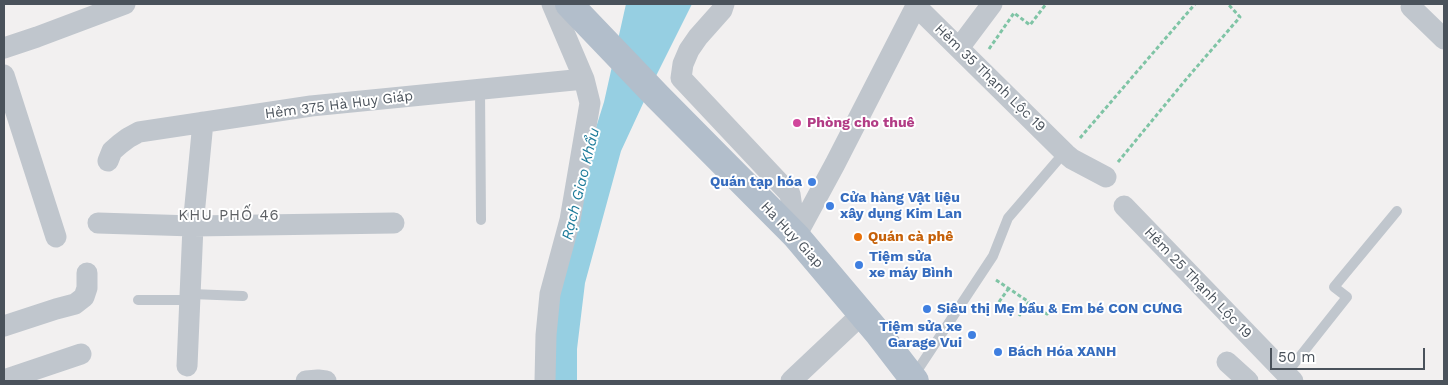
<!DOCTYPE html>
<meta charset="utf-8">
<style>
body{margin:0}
#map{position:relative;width:1448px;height:385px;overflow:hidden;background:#f2f0f0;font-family:"Work Sans",sans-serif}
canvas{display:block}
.frame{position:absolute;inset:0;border:5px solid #4a525b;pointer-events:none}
.scale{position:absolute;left:1270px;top:348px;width:155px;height:22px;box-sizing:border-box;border:2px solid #4a525b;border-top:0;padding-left:6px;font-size:15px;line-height:18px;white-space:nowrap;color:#4a525b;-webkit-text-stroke:4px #fff;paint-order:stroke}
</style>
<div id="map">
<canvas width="1448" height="385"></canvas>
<div class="frame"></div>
<div class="scale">50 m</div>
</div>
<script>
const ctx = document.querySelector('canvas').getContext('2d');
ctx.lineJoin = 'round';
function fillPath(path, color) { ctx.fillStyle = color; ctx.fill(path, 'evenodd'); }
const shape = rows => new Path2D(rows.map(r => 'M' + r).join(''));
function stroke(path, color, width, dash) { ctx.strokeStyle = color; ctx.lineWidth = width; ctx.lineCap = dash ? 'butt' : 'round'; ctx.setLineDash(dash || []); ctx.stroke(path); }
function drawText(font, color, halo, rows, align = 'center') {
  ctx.font = font + ' "Work Sans",sans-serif'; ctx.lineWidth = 4; ctx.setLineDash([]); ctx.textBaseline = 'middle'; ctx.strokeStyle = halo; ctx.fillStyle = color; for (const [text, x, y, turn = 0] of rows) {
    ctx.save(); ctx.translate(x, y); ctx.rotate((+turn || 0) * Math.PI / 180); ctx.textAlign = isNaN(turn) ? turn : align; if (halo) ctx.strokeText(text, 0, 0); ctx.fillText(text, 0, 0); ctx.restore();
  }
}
fillPath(shape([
 [626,4,692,4,653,82,621,151,585,283,577,349,577,381,550,381,549,323,582,172,604,102]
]), '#96cfe2');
stroke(shape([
 [989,49,1014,13,1030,25,1046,4],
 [1080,138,1195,4],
 [1118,162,1188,77,1240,17,1228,4],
 [996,280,1047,314,1054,305],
 [999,302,1009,288],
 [1019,316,1029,302]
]), '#7fc4a5', 3, [4, 2.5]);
stroke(shape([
 [480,89,481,220],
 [191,294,243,296],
 [138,300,190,300],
 [1286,374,1347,297,1334,287,1397,211],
 [913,377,993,256,1008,218,1057,161]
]), '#c0c6cd', 10);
stroke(shape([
 [724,4,722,10,698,37,689,50,683,64,681,78,790,194,796,236],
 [1411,7,1444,39],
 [4,48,37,37,125,4],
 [959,48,992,4],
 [4,75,56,237],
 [108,161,112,151,120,144,128,138,139,132,311,106,584,79],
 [1124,206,1293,381],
 [98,223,193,226,394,223],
 [796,236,835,164,916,6,1066,154,1072,159,1106,177],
 [4,326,56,309,75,304,84,297,87,288,87,273],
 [1227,362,1248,381],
 [187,366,193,226,203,122],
 [4,380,81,354],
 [306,381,318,380,326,381],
 [545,381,546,335,550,294,570,220,590,103,584,79,552,4],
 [791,381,862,314]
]), '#c0c6cd', 21);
stroke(shape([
 [569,4,658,97,796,236,878,333,915,381]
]), '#b2becb', 28);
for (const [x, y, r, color] of [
 [797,123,5,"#d1479c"],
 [812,182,5,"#3f7fe0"],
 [830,206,5,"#3f7fe0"],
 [858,237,5,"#e8710a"],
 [859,265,5,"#3f7fe0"],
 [927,309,5,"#3f7fe0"],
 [972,335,5,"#3f7fe0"],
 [998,352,5,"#3f7fe0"]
]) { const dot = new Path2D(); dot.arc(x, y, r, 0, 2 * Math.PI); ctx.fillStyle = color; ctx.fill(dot); stroke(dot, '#fff', 2); }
drawText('14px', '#4a525b', '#fff', [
 ["Hẻm 35 Thạnh Lộc 19",990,78,44],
 ["Hẻm 375 Hà Huy Giáp",339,105,-7],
 ["Ha Huy Giap",792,235,47],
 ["Hẻm 25 Thạnh Lộc 19",1198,283,46]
]);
drawText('bold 14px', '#b23c85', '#fff', [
 ["Phòng cho thuê",807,123]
], 'left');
drawText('bold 14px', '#366cbe', '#fff', [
 ["Quán tạp hóa",802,182,"right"],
 ["Cửa hàng Vật liệu",840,198],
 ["xây dụng Kim Lan",840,214],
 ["Tiệm sửa",869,257],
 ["xe máy Bình",869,273],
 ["Siêu thị Mẹ bầu & Em bé CON CƯNG",937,309],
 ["Tiệm sửa xe",962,327,"right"],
 ["Garage Vui",962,343,"right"],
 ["Bách Hóa XANH",1008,352]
], 'left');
drawText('bold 14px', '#c56008', '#fff', [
 ["Quán cà phê",868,237]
], 'left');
drawText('italic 15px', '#1d7b9a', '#fff', [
 ["Rạch Giao Khẩu",581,184,-76]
]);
ctx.letterSpacing = '1px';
drawText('15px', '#5d6064', '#fff', [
 ["KHU PHỐ 46",229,216]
]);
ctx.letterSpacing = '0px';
</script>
